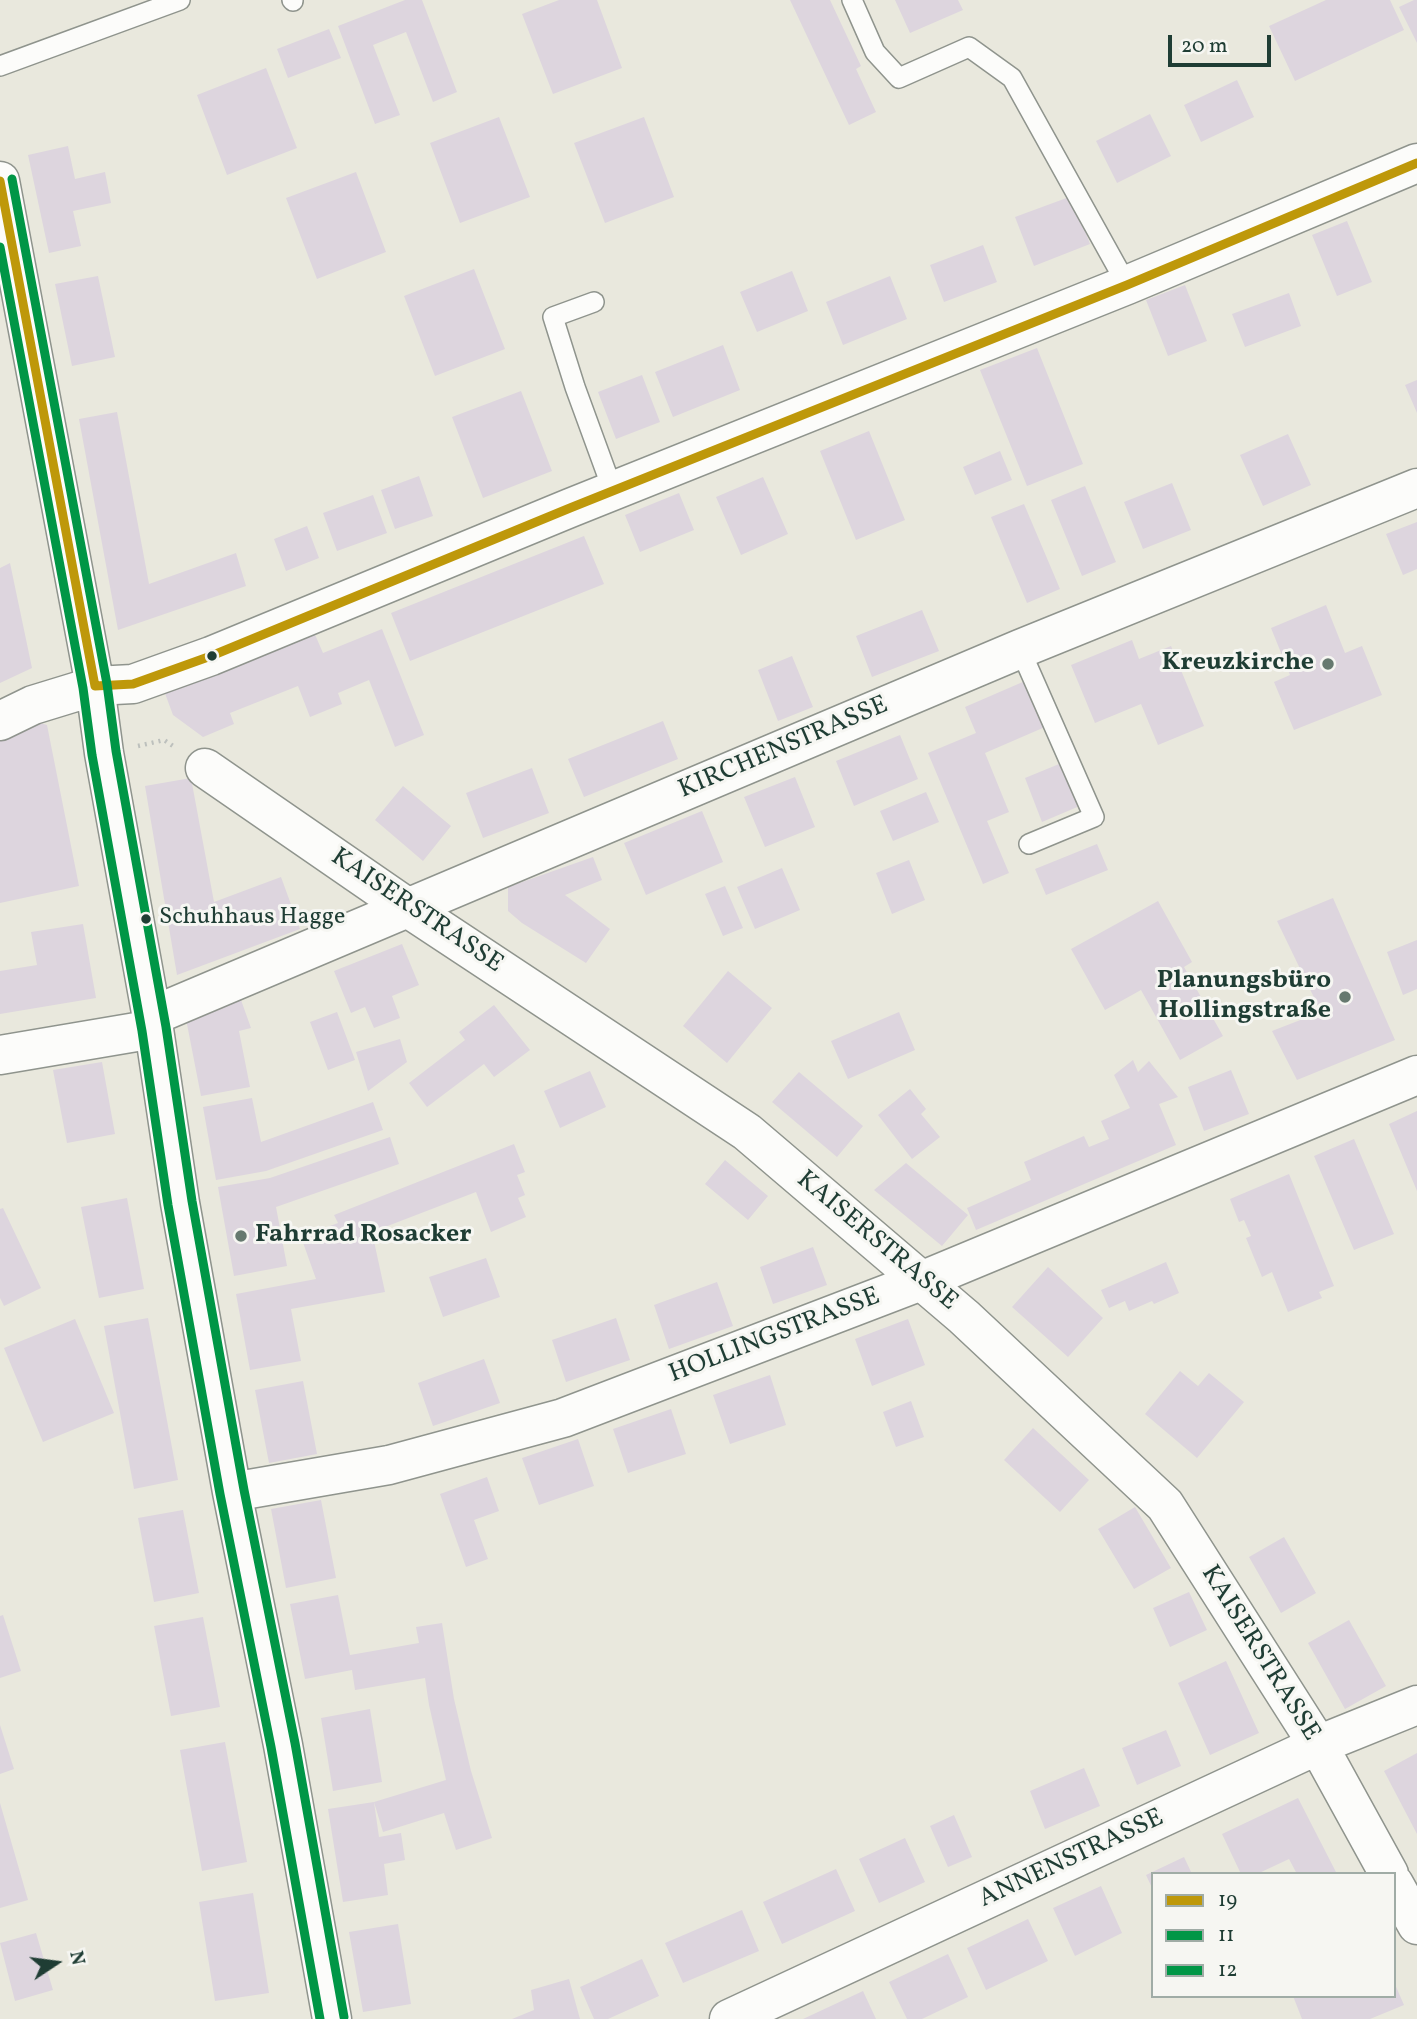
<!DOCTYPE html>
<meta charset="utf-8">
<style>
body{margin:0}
#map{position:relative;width:1417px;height:2019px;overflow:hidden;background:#e9e8dd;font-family:Vollkorn,serif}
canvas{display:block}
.legend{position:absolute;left:1151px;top:1872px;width:245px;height:126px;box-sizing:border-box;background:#f6f6f2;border:2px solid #a0aca6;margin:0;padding:9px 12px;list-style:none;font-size:21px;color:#1f3d34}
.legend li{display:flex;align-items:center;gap:14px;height:35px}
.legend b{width:35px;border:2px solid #a0aca6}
.north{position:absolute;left:21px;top:1928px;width:70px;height:70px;-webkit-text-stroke:5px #f6f6f2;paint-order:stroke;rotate:77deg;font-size:19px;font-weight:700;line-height:28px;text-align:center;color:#1f3d34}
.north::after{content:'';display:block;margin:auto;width:24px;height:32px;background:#1f3d34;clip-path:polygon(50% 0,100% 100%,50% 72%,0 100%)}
.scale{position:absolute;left:1168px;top:35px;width:103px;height:32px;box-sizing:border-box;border:4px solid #1f3d34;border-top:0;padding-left:9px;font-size:21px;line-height:24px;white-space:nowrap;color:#1f3d34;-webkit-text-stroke:5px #f6f6f2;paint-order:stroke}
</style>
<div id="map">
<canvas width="1417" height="2019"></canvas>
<ul class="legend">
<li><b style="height:9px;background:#be980a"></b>19</li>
<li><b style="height:9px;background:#009646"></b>11</li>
<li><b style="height:9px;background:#009646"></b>12</li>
</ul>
<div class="north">N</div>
<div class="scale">20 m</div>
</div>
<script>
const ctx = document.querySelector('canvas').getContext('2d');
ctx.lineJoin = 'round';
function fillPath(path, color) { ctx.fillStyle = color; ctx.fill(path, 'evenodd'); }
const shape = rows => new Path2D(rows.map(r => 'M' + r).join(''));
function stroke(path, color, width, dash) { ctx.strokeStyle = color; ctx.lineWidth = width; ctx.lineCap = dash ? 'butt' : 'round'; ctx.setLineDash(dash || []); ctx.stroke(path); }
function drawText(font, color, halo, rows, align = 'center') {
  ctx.font = font + ' Vollkorn,serif'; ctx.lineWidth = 6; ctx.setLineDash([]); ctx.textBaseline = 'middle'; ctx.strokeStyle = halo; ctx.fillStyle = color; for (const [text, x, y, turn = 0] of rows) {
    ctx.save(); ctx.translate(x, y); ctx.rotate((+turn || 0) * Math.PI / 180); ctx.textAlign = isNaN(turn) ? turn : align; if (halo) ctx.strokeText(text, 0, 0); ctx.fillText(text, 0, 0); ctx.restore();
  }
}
fillPath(shape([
 [405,0,422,0,457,92,433,102,406,32,373,45,400,115,375,124,338,26],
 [559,0,597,0,622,68,553,94,522,14],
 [790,0,830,0,861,66,856,69,876,112,849,125],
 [895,0,958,0,963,10,910,33],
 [1326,0,1390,0,1404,30,1295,81,1269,26],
 [1414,0,1417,0,1417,43,1399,7],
 [329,29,341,58,288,78,277,49],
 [266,68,297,148,227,175,197,95],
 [1237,80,1254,117,1201,142,1184,105],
 [1150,114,1171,156,1117,183,1096,141],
 [499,117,530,197,460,223,430,143],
 [644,117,674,197,605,223,574,143],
 [68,146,75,179,105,172,111,203,73,211,81,246,49,253,28,155],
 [356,172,386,252,317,279,286,198],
 [1072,196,1090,244,1034,266,1015,217],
 [1347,221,1372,282,1337,296,1312,235],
 [983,245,997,282,944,302,930,265],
 [474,269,505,349,435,376,404,296],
 [792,271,808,311,757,332,740,292],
 [98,276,115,357,72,366,55,284],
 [890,276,907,319,843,345,826,302],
 [1185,285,1207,341,1168,356,1146,300],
 [1289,293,1301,326,1245,347,1232,314],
 [723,345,740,390,673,417,655,372],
 [1037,348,1083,464,1027,486,980,370],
 [642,375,660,422,616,439,598,392],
 [1417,380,1417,413,1405,385],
 [521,391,552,471,483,498,452,417],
 [117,412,149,584,236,553,246,586,118,630,79,419],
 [869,431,905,520,856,540,820,451],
 [1288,434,1311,485,1263,506,1240,455],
 [1000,451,1012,480,975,495,963,467],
 [419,476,433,516,395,529,381,490],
 [763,477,788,534,741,555,716,497],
 [1172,483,1191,530,1143,549,1124,502],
 [1085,486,1116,562,1082,576,1051,500],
 [679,493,694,530,640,552,625,515],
 [373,495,387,533,337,551,323,513],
 [1024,504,1060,589,1027,603,991,517],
 [1417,522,1417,569,1403,575,1386,534],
 [307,526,319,558,286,571,274,539],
 [584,536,604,584,410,661,391,613],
 [10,563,32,668,0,683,0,568],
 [1326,605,1345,653,1362,646,1382,695,1294,730,1274,682,1290,675,1271,628],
 [922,610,939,651,872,677,856,636],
 [382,629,424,735,395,747,369,680,338,693,342,704,310,717,298,686,230,713,234,724,203,737,173,715,163,688,313,630,323,653],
 [1132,640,1139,659,1171,646,1204,726,1158,745,1141,704,1095,723,1071,665],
 [792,656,813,707,778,721,758,670],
 [1025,681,1045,727,985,753,1009,812,987,821,1009,873,983,884,928,753,976,733,965,707],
 [663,721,678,759,584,797,568,759],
 [37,722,47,725,79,886,0,903,0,730],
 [900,735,918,779,854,806,836,761],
 [1064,762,1082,805,1042,822,1025,778],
 [532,768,549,813,483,838,466,793],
 [795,777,815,827,765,847,744,797],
 [191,778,214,902,281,877,300,929,177,975,145,786],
 [403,786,451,826,423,861,375,820],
 [926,792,939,822,893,841,880,811],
 [702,811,723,862,646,895,624,843],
 [1097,844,1108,870,1046,895,1035,869],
 [593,857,602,880,565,895,610,929,586,963,522,923,508,911,508,887],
 [909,860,925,900,892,914,876,873],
 [782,868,800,910,755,929,737,887],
 [725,886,743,928,723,936,705,894],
 [1333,898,1395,1040,1297,1080,1272,1031,1321,1012,1277,921],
 [1158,901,1192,962,1184,967,1223,1036,1180,1060,1141,990,1105,1010,1071,949],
 [83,924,96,998,0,1014,0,971,37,965,31,932],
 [1417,940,1417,989,1403,995,1387,952],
 [402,944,419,985,392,996,400,1018,374,1028,365,1007,351,1013,334,971],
 [728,971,772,1008,727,1063,683,1026],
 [241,1000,251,1028,239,1031,250,1087,201,1096,186,1019],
 [494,1005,530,1050,494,1077,484,1064,427,1107,409,1083,465,1040,459,1032],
 [337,1012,355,1060,328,1070,310,1022],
 [899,1012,915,1050,848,1079,831,1041],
 [400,1039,407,1062,368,1091,356,1052],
 [1133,1060,1138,1072,1149,1061,1178,1097,1159,1104,1176,1145,976,1230,967,1208,1031,1180,1024,1162,1084,1136,1089,1147,1109,1139,1101,1121,1130,1108,1114,1075],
 [102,1062,115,1134,67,1143,53,1070],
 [1231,1070,1249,1114,1204,1131,1188,1087],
 [590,1071,606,1107,560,1128,544,1091],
 [799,1072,863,1126,837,1157,772,1102],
 [910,1089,926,1109,921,1114,940,1137,912,1159,878,1115],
 [252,1098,261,1142,373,1102,383,1130,266,1171,216,1180,203,1107],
 [1417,1111,1417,1191,1389,1124],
 [390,1137,399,1164,276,1207,287,1266,234,1276,218,1187,270,1178],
 [1354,1139,1394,1234,1354,1250,1314,1156],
 [514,1144,525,1172,517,1175,525,1195,518,1198,526,1217,491,1232,476,1192,372,1232,385,1292,291,1309,301,1361,250,1370,236,1294,316,1279,301,1237,338,1223,334,1215],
 [725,1160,768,1196,748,1220,705,1184],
 [906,1163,968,1215,942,1246,874,1190],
 [1289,1174,1334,1286,1319,1292,1322,1298,1288,1312,1272,1272,1262,1277,1246,1238,1251,1236,1244,1220,1239,1222,1230,1199],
 [127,1198,144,1289,99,1298,81,1207],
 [3,1208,41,1288,4,1306,0,1298,0,1209],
 [813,1247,827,1285,773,1304,760,1267],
 [486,1258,500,1297,443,1317,429,1277],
 [1166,1262,1179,1293,1154,1304,1152,1301,1129,1311,1125,1301,1109,1308,1101,1290],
 [1048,1267,1103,1318,1068,1357,1012,1307],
 [717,1282,733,1326,669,1349,654,1305],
 [148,1318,178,1480,134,1489,104,1326],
 [616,1318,630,1360,566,1382,552,1340],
 [75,1319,114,1413,43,1442,4,1348],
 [908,1319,925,1365,872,1386,855,1339],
 [484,1359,500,1403,433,1426,418,1383],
 [1180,1371,1198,1386,1209,1373,1244,1402,1197,1458,1145,1414],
 [770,1375,786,1425,730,1444,713,1395],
 [303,1381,317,1454,269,1463,255,1390],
 [911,1401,924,1437,896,1447,883,1412],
 [671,1409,686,1454,628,1473,613,1429],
 [1033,1428,1089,1480,1060,1512,1004,1460],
 [578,1439,594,1486,539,1505,522,1458],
 [487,1477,499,1511,474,1520,488,1559,466,1567,440,1494],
 [321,1500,336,1578,286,1588,271,1509],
 [1135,1507,1171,1568,1134,1589,1098,1529],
 [183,1510,199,1593,154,1602,138,1518],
 [1284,1537,1316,1593,1281,1613,1249,1557],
 [1189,1592,1207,1630,1170,1647,1153,1608],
 [338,1595,350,1655,419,1643,416,1627,442,1623,454,1699,471,1771,492,1838,456,1850,444,1813,383,1832,374,1802,446,1780,429,1705,425,1678,355,1690,352,1670,305,1679,290,1604],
 [3,1615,21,1671,0,1678,0,1616],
 [203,1617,220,1707,171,1716,154,1626],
 [1349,1620,1386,1686,1345,1709,1308,1643],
 [1226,1661,1259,1733,1210,1755,1178,1683],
 [370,1709,382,1782,333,1791,321,1718],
 [0,1725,14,1769,0,1774],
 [1166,1730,1181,1766,1137,1785,1122,1748],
 [225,1742,247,1862,202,1871,180,1750],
 [1417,1753,1417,1834,1384,1771],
 [1084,1768,1100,1806,1045,1829,1030,1791],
 [1298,1798,1337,1874,1297,1874,1289,1859,1257,1874,1241,1874,1222,1834],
 [374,1802,379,1837,401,1833,405,1860,384,1864,388,1895,343,1902,328,1809],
 [0,1803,28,1900,0,1908],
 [954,1815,972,1857,948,1867,930,1826],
 [905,1838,925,1882,879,1903,859,1859],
 [1184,1857,1192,1874,1153,1874,1153,1890,1146,1875],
 [836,1869,855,1911,782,1944,763,1902],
 [1101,1886,1122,1933,1075,1956,1053,1908],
 [253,1893,269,1993,215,2001,199,1902],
 [742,1910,759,1951,683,1983,665,1943],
 [1028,1919,1048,1961,986,1990,967,1948],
 [398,1924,411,2004,363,2012,349,1932],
 [36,1933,53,1990,15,2001,0,1943],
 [948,1954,968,1997,922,2019,907,2019,889,1982],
 [642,1959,659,1996,608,2019,594,2019,580,1987],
 [569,1979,580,2019,512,2019,534,2010,531,1990],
 [1394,1982,1404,2005,1370,2019,1302,2019,1293,1996,1394,1996],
 [863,1991,876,2019,803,2019]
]), '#ddd5de');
const lane = shape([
 [292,0,293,1],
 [852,0,875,52,899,78,969,47,1012,78,1127,285],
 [0,66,180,0],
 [594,302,553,317,575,387,613,491],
 [1020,649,1094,817,1029,844]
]);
const street = shape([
 [0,721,33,705,95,686,104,753,154,1029,180,1203,232,1492,283,1745,332,2019],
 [205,768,408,908,747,1132,964,1317,1165,1505,1318,1745,1389,1874],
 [152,1016,1020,649,1417,488],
 [0,1055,154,1029],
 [232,1492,389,1465,563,1418,921,1281,1417,1075],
 [1394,1884,1417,1925],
 [729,2019,1318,1745,1417,1705]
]);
const secondary = shape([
 [0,181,95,686,133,684,211,656,570,508,1127,285,1417,163]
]);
stroke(lane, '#8f948d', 22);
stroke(street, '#8f948d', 41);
stroke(secondary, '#8f948d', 41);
stroke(shape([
 [138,746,164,740,176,748]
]), '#bdc0bd', 4.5, [2, 5]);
stroke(lane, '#fcfcfa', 19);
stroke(street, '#fcfcfa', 38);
stroke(secondary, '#fcfcfa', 38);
stroke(shape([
 [0,181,95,686],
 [95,686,133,684,211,656,570,508,1127,285,1417,163]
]), '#be980a', 9);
stroke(shape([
 [0,247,83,688,92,755,142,1031,168,1205,220,1494,271,1747,320,2019]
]), '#009646', 9);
stroke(shape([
 [12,179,107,684,116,751,166,1027,192,1201,244,1490,295,1743,344,2017]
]), '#009646', 9);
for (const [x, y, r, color] of [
 [212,656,6,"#1f3d34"],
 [1328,664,7,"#66796f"],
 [146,919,6,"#1f3d34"],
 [1345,997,7,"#66796f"],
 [241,1236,7,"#66796f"]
]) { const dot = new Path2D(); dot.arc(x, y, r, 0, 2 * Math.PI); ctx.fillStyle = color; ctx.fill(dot); stroke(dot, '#f6f6f2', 2.5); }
drawText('24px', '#1f3d34', '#f6f6f2', [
 ["Schuhhaus Hagge",159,919]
], 'left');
drawText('bold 26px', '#1f3d34', '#f6f6f2', [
 ["Kreuzkirche",1314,664],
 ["Planungsbüro",1331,982],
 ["Hollingstraße",1331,1012],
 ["Fahrrad Rosacker",255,1236,"left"]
], 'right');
drawText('26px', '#1f3d34', '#f6f6f2', [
 ["KIRCHENSTRASSE",784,749,-23],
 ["KAISERSTRASSE",416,912,34],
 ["KAISERSTRASSE",876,1242,40],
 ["HOLLINGSTRASSE",775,1337,-21],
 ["KAISERSTRASSE",1259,1654,58],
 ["ANNENSTRASSE",1072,1860,-25]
]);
</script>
